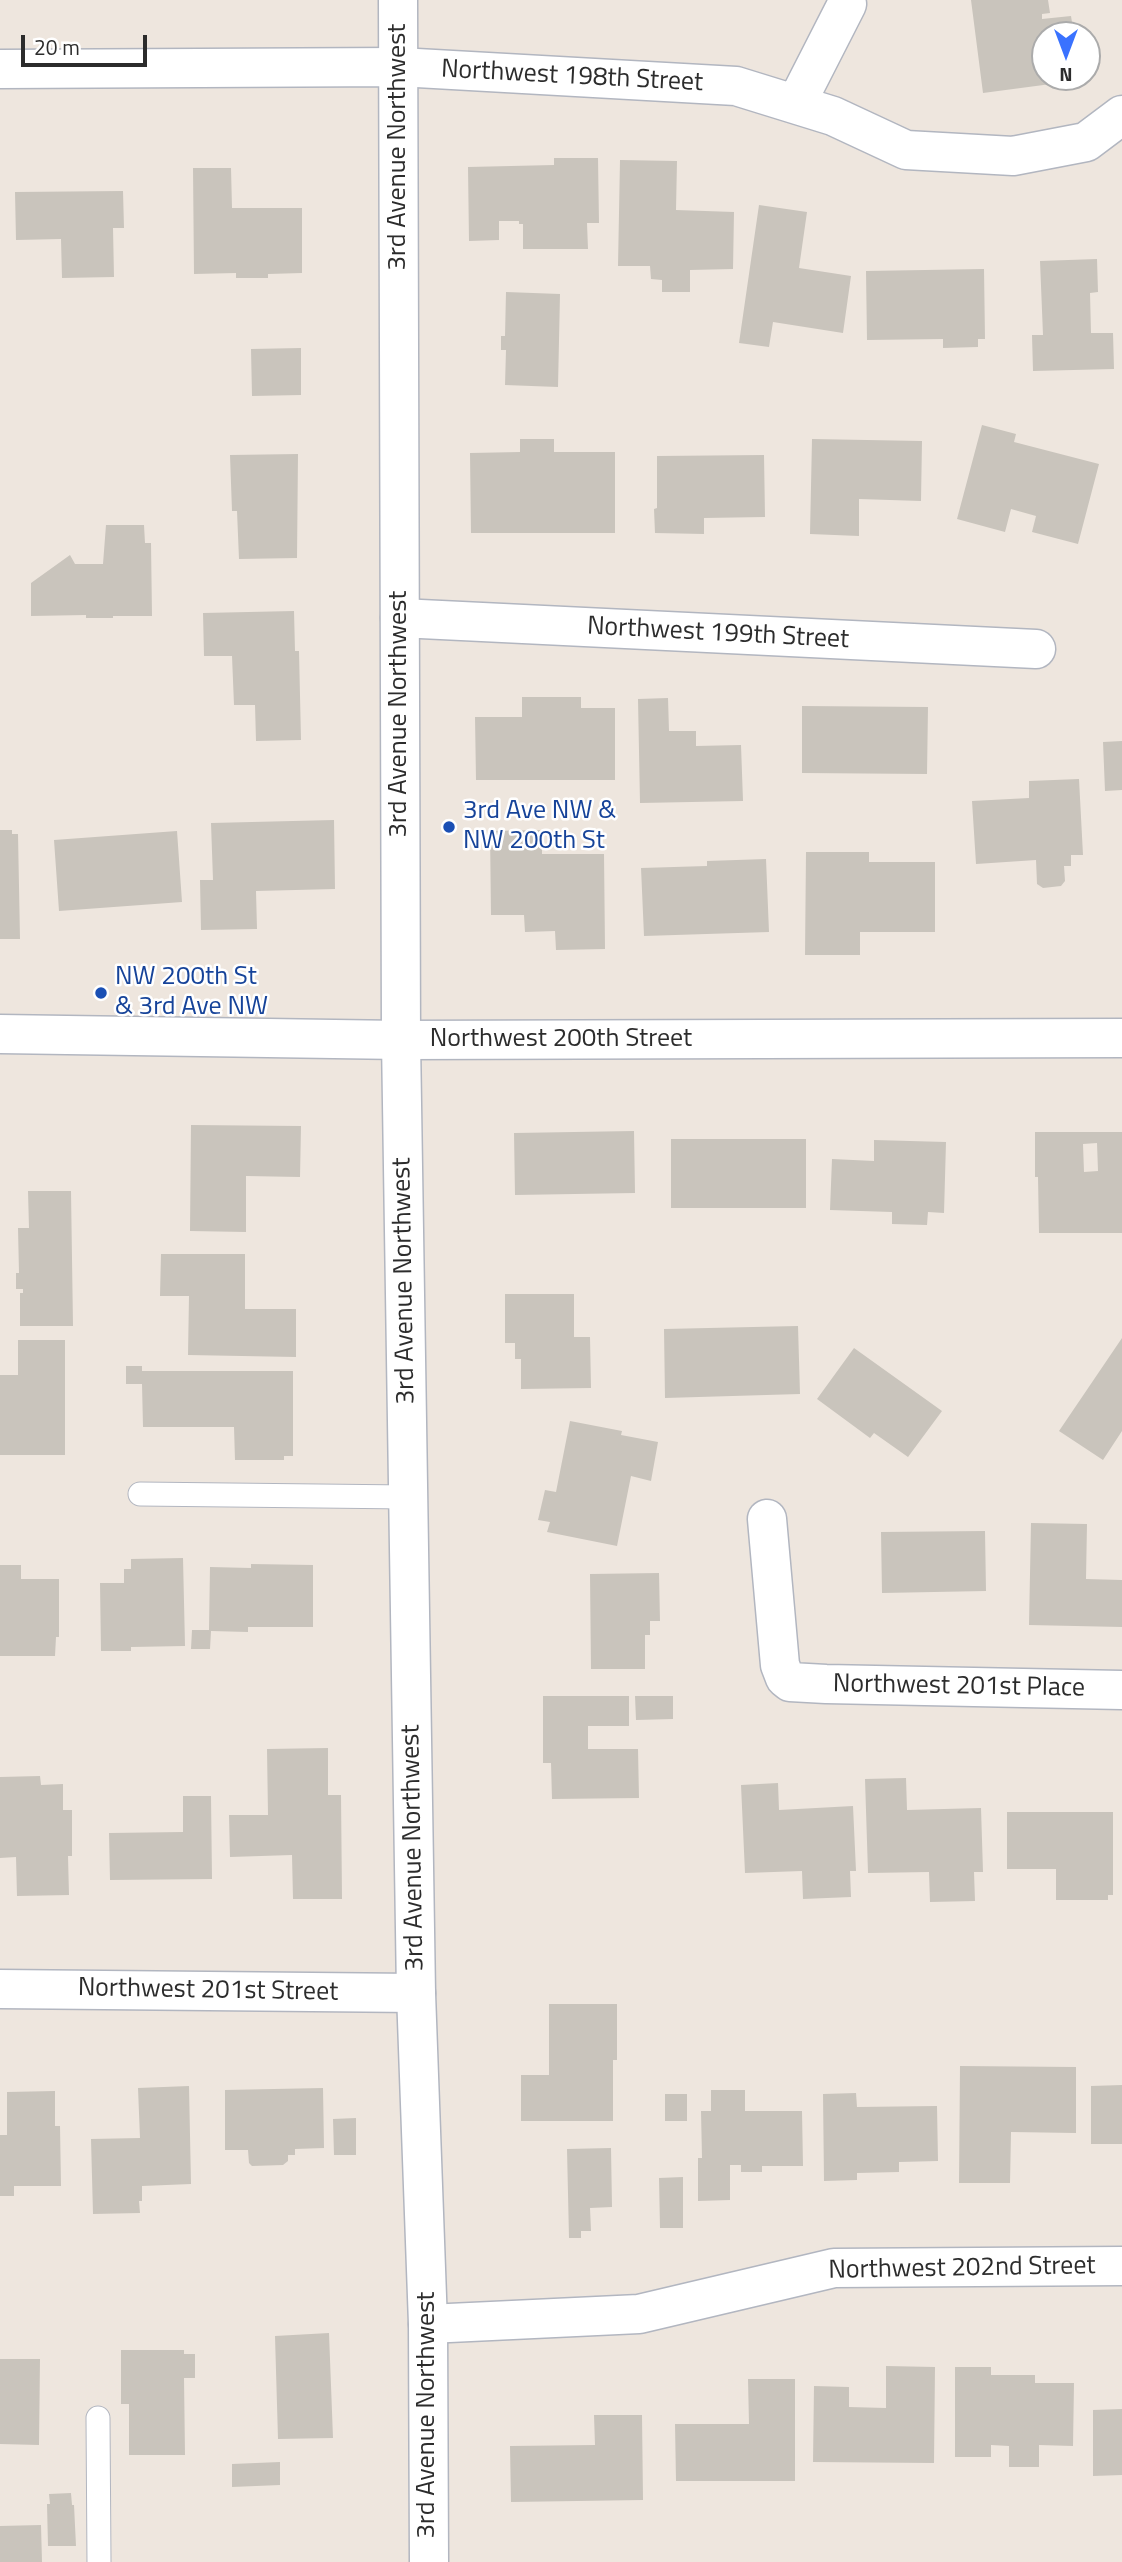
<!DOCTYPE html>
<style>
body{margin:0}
#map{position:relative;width:1122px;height:2562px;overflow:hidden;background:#eee6de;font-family:"Titillium Web",sans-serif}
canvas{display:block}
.north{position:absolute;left:1031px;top:21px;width:70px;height:70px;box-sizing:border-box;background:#fff;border:2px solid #ababab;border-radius:50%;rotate:180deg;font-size:19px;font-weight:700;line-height:28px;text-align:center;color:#2c2c2c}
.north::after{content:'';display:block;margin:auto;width:24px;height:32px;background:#3a72ff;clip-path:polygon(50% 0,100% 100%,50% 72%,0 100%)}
.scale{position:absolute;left:21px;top:35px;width:126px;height:32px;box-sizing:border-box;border:4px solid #2c2c2c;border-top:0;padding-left:9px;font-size:21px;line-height:24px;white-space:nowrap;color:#2c2c2c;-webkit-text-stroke:5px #fff;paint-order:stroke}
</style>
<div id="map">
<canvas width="1122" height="2562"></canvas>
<div class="north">N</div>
<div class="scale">20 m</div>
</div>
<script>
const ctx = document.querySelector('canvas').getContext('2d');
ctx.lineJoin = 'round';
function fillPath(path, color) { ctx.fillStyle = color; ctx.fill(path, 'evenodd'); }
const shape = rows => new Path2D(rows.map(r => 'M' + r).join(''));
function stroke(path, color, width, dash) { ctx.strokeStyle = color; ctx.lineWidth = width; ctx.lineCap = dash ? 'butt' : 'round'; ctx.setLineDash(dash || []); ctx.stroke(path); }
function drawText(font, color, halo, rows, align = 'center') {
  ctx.font = font + ' "Titillium Web",sans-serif'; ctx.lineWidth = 5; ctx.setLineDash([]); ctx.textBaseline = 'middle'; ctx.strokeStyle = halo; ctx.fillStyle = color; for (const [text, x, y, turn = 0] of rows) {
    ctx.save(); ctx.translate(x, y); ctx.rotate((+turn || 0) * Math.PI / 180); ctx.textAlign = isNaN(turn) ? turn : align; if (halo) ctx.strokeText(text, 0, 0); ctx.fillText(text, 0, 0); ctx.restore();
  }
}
fillPath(shape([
 [971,0,1048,0,1050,13,1042,14,1042,19,1071,16,1074,35,1045,35,1045,77,1061,79,1050,80,1051,84,983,93],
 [554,158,598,158,599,223,587,223,588,249,523,249,523,224,519,224,519,221,499,221,499,240,469,241,468,167,554,165],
 [620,160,677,161,676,210,734,212,733,269,690,270,690,292,662,292,662,280,651,279,650,266,618,266],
 [193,168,231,168,232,208,302,208,302,273,268,274,268,278,236,278,236,273,194,274],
 [123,191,124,228,113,228,114,277,62,278,61,239,16,240,15,192],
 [759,205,807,212,799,268,851,276,843,333,773,322,769,347,739,343],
 [1097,259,1098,292,1090,293,1091,333,1113,333,1114,369,1033,371,1032,335,1043,335,1040,261],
 [984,269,985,339,978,339,978,347,943,348,943,339,867,340,866,271],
 [506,292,560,294,558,387,505,385,506,350,501,350,501,336,505,336],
 [301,348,301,395,252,396,251,349],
 [982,425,1016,434,1014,442,1099,464,1078,544,1032,532,1036,516,1011,509,1005,532,957,519],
 [520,439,554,439,554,452,615,452,615,533,471,533,470,453,520,452],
 [812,439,922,441,921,501,859,499,859,536,810,534],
 [298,454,297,558,239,559,237,511,232,511,230,455],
 [764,455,765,517,704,518,704,534,655,533,654,509,657,508,657,456],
 [106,525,144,525,145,543,151,543,152,616,113,616,113,618,86,618,86,615,31,616,31,583,70,555,75,564,103,564],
 [294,611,295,651,299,651,301,740,256,741,255,705,234,705,232,656,204,656,203,613],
 [522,697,581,697,581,708,615,708,615,780,476,780,475,717,522,717],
 [668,698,669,731,696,731,696,746,741,745,743,801,640,803,638,699],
 [802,706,928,707,927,774,802,773],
 [1122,741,1122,790,1105,791,1103,742],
 [1079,779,1083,855,1071,855,1071,866,1064,866,1065,881,1061,886,1043,888,1037,884,1036,860,976,864,972,801,1029,798,1029,781],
 [334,820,335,889,256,891,257,929,201,930,200,880,213,880,211,823],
 [0,830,12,830,12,834,18,834,20,939,0,939],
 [542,830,542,854,604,854,605,949,556,950,555,931,525,932,524,915,491,915,490,831],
 [177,831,182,902,59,911,54,840],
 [806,852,869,852,869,862,935,862,935,932,860,932,860,955,805,955],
 [766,859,769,932,644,936,641,868,707,866,707,861],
 [191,1125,301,1126,300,1177,246,1176,246,1232,190,1231],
 [634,1131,635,1193,515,1195,514,1133],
 [1035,1132,1122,1132,1122,1233,1039,1233,1038,1177,1035,1177],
 [1097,1143,1098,1171,1084,1172,1083,1144],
 [671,1139,806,1139,806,1208,671,1208],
 [874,1140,946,1142,944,1213,928,1212,927,1225,892,1224,892,1212,830,1210,832,1159,874,1161],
 [28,1191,71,1191,73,1326,20,1326,20,1293,23,1293,23,1289,16,1289,16,1273,19,1273,18,1228,29,1228],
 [161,1254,245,1254,245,1309,296,1309,296,1357,188,1355,189,1296,160,1296],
 [505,1294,574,1294,574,1337,590,1337,591,1388,521,1389,521,1359,515,1359,515,1343,505,1343],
 [798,1326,800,1394,665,1398,664,1329],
 [1122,1338,1122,1431,1103,1460,1059,1431],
 [18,1340,65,1340,65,1455,0,1455,0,1375,18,1375],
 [854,1348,942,1411,908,1457,874,1433,870,1438,817,1399],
 [126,1366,142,1366,142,1371,293,1371,293,1456,284,1456,284,1460,235,1460,234,1427,143,1427,142,1384,126,1384],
 [570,1421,622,1431,621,1435,658,1442,651,1481,631,1476,617,1546,547,1532,550,1522,538,1520,545,1490,556,1492],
 [1031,1523,1087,1524,1086,1579,1122,1580,1122,1627,1029,1625],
 [985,1531,986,1591,882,1593,881,1532],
 [183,1558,185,1646,131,1647,131,1651,101,1651,100,1583,124,1583,124,1569,131,1569,131,1559],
 [251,1564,313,1565,313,1627,248,1627,248,1632,211,1631,210,1649,191,1649,192,1630,209,1630,210,1567,251,1568],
 [0,1565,21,1565,21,1579,59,1579,59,1637,56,1637,55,1656,0,1656],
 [659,1573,660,1621,650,1621,650,1635,645,1635,645,1669,591,1669,590,1574],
 [543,1696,629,1696,629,1726,588,1726,588,1749,638,1749,639,1798,552,1799,551,1763,543,1763],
 [635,1696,673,1696,673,1719,636,1720],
 [328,1748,328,1795,341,1795,342,1899,293,1899,292,1855,230,1857,229,1815,268,1815,267,1749],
 [40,1776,41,1785,63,1784,63,1810,72,1810,72,1856,68,1856,69,1895,17,1896,16,1857,0,1858,0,1777],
 [906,1778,907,1810,981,1808,983,1872,974,1872,975,1901,930,1902,929,1872,868,1873,865,1779],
 [778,1783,779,1810,853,1806,856,1871,850,1871,851,1897,803,1899,802,1871,745,1873,741,1785],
 [183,1796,211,1796,212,1879,110,1880,109,1833,183,1832],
 [1007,1812,1113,1812,1113,1895,1108,1895,1108,1900,1056,1900,1056,1869,1007,1869],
 [549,2004,617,2004,617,2060,613,2060,613,2121,521,2121,521,2075,549,2075],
 [960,2066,1076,2067,1076,2133,1011,2132,1010,2183,959,2183],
 [1122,2085,1122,2144,1091,2144,1091,2086],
 [189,2086,191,2184,142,2186,142,2201,139,2201,140,2213,93,2214,91,2139,140,2138,138,2088],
 [323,2088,324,2148,295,2149,295,2155,288,2155,288,2161,283,2165,252,2166,249,2163,248,2150,225,2150,225,2090],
 [711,2090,745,2090,745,2111,802,2111,803,2166,762,2166,762,2172,741,2172,741,2165,730,2165,730,2200,698,2201,698,2158,702,2158,701,2111,711,2111],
 [55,2091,55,2126,60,2126,61,2186,14,2186,14,2196,0,2196,0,2135,7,2135,7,2092],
 [856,2093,857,2107,937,2106,938,2161,899,2162,899,2172,857,2173,857,2180,824,2181,823,2094],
 [665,2094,687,2094,687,2121,665,2121],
 [356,2118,356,2155,334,2155,333,2119],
 [611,2148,612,2207,590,2208,591,2231,581,2231,581,2238,569,2238,567,2149],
 [683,2177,683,2228,660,2228,659,2178],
 [329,2333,333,2438,278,2439,275,2336],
 [121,2350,184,2350,184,2354,195,2354,195,2378,184,2378,185,2455,129,2455,129,2404,121,2404],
 [0,2359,40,2359,39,2445,0,2444],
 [886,2366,935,2367,934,2463,813,2462,814,2386,849,2387,849,2407,886,2408],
 [955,2367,991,2367,991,2375,1035,2375,1035,2383,1074,2383,1073,2446,1039,2445,1039,2467,1009,2467,1009,2446,991,2445,991,2457,955,2457],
 [748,2379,795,2379,795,2481,676,2481,675,2424,749,2424],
 [1122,2409,1122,2475,1093,2476,1093,2410],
 [594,2415,642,2415,643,2500,511,2502,510,2446,595,2445],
 [280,2462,280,2485,232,2487,232,2464],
 [71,2493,72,2505,74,2505,76,2546,48,2546,47,2504,50,2504,49,2494],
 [41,2525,42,2562,0,2562,0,2526]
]), '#c9c4bc');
const service = shape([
 [140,1494,408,1497],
 [98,2418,99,2562]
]);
const minor = shape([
 [0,69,399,67,736,86,833,116,906,150,1013,156,1086,142,1122,115],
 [796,104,847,4],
 [400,618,1036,649],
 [401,1040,1122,1038],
 [767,1519,780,1665,785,1678,790,1682,826,1684,1122,1690],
 [0,1989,416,1993],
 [428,2324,639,2314,834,2268,1122,2266]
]);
const tertiary = shape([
 [398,0,401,1040,416,1993,428,2324,429,2562],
 [0,1034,401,1040]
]);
stroke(service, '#b2b6c0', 25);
stroke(minor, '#b2b6c0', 41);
stroke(tertiary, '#b2b6c0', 41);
stroke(service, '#fff', 23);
stroke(minor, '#fff', 38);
stroke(tertiary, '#fff', 38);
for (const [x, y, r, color] of [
 [449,827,7,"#1a4fb4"],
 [101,993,7,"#1a4fb4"]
]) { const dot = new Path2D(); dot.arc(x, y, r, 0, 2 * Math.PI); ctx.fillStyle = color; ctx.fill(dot); stroke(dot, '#fff', 2.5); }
drawText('26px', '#2c2c2c', '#fff', [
 ["Northwest 198th Street",572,77,3],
 ["3rd Avenue Northwest",399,147,-90],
 ["Northwest 199th Street",718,634,3],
 ["3rd Avenue Northwest",400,714,-90],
 ["Northwest 200th Street",561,1040],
 ["3rd Avenue Northwest",405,1281,-91],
 ["Northwest 201st Place",959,1687,1],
 ["3rd Avenue Northwest",414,1848,-91],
 ["Northwest 201st Street",208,1991,1],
 ["Northwest 202nd Street",962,2269,-1],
 ["3rd Avenue Northwest",428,2415,-90]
]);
drawText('26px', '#164399', '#fff', [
 ["3rd Ave NW &",463,812],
 ["NW 200th St",463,842],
 ["NW 200th St",115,978],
 ["& 3rd Ave NW",115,1008]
], 'left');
</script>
